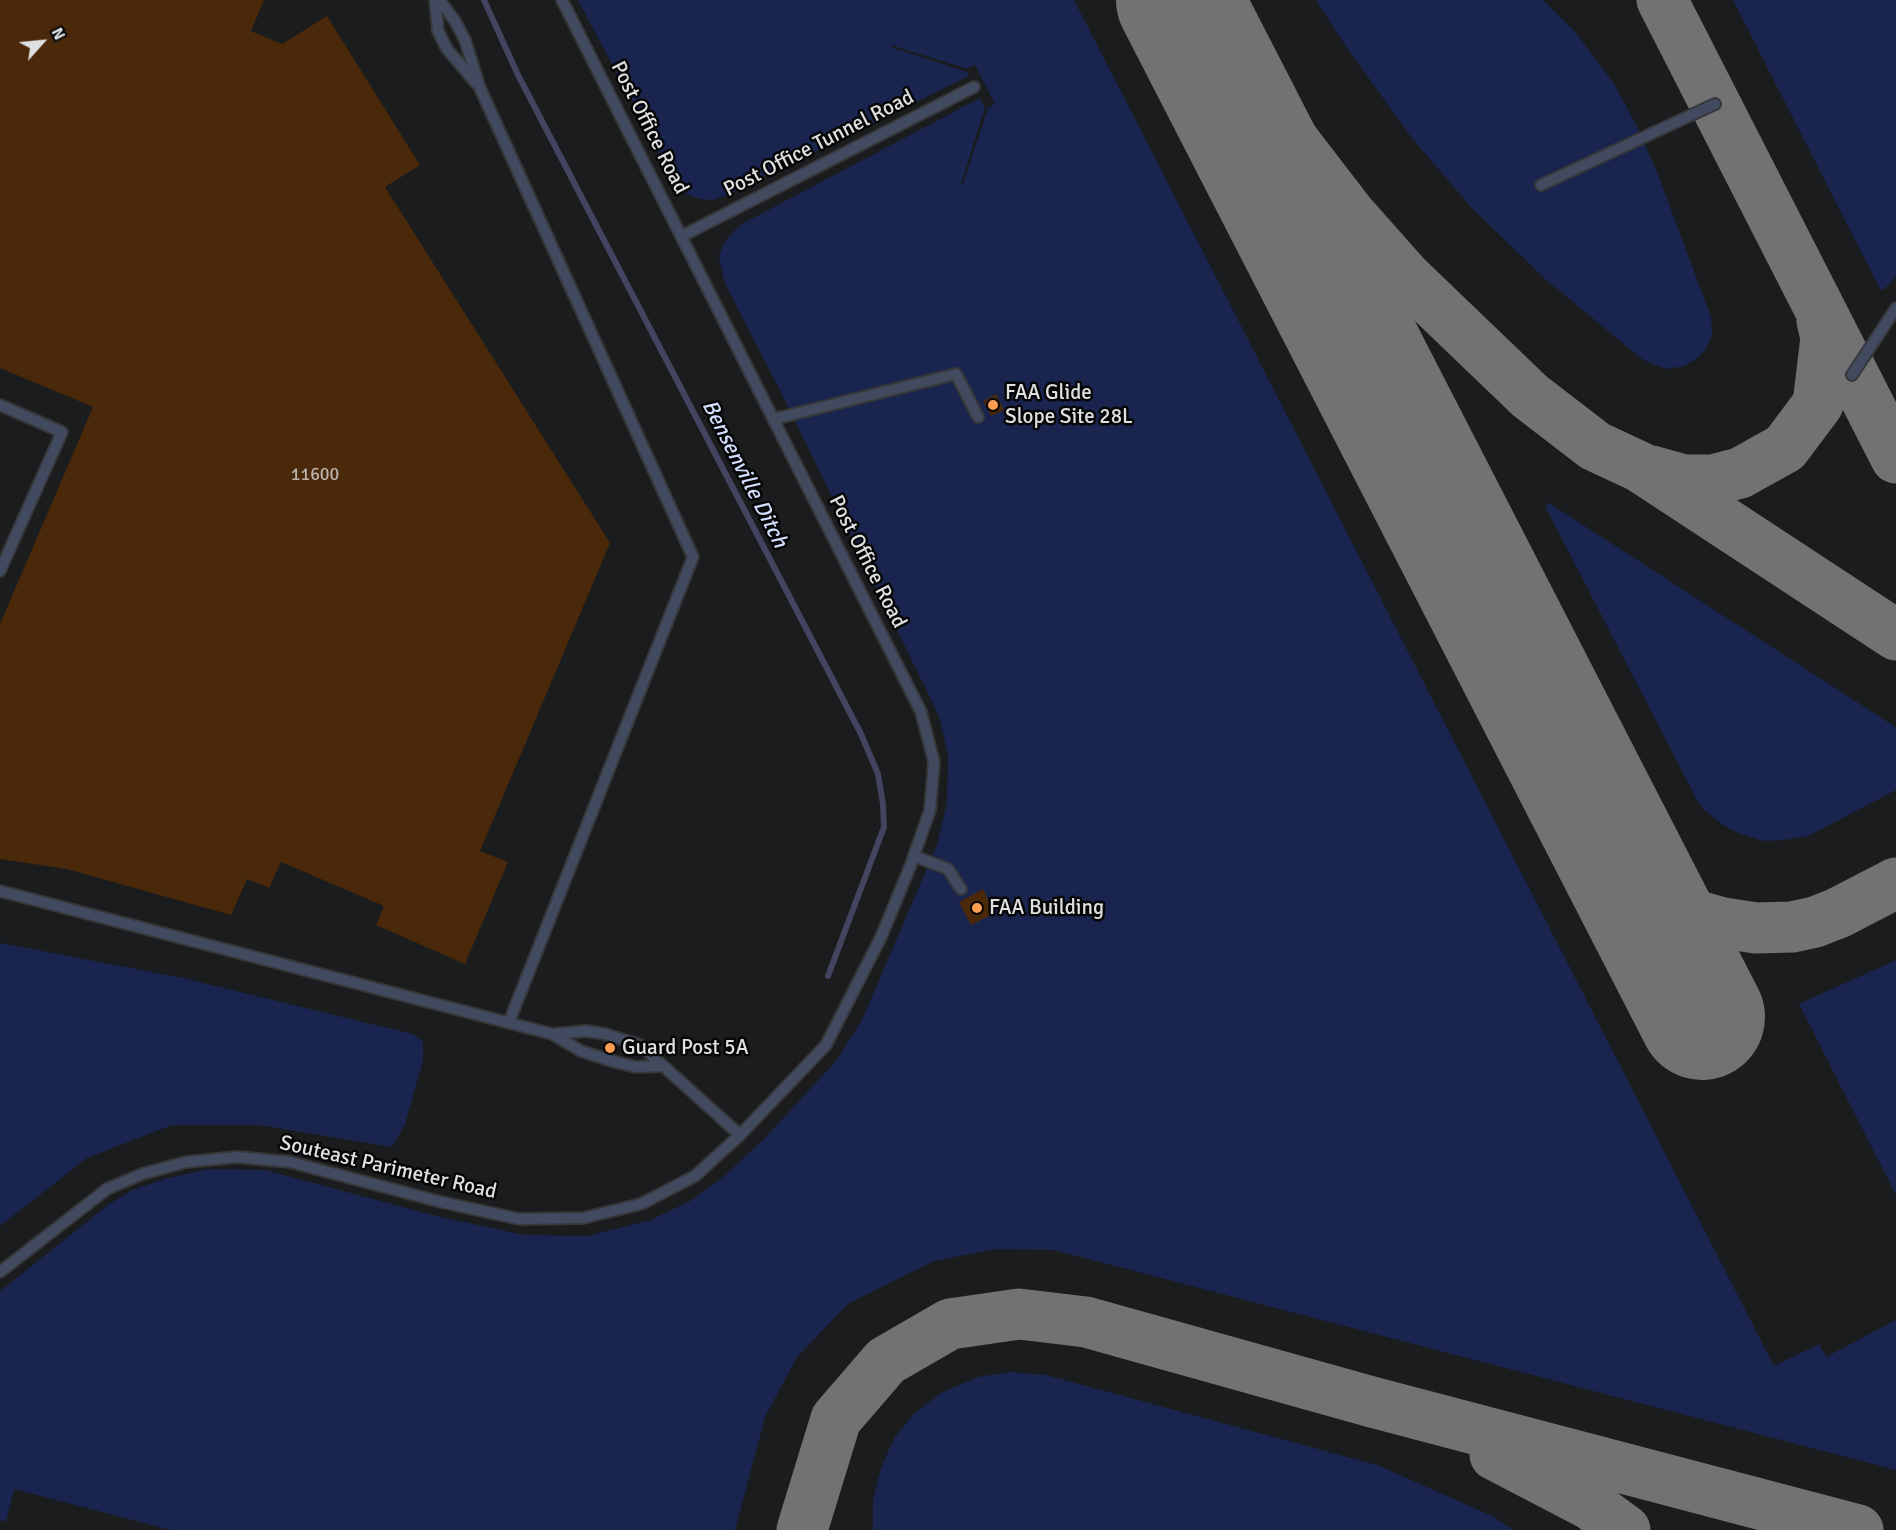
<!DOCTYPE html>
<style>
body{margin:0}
#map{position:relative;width:1896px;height:1530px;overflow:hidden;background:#1b1c1e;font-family:Signika,sans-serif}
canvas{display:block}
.north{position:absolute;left:12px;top:12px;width:60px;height:60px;-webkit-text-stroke:4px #060607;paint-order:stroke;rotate:63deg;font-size:16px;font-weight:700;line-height:24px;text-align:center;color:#dfe0e1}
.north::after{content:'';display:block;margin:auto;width:21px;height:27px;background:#dfe0e1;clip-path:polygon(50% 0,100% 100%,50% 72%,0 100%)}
</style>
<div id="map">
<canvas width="1896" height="1530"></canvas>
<div class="north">N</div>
</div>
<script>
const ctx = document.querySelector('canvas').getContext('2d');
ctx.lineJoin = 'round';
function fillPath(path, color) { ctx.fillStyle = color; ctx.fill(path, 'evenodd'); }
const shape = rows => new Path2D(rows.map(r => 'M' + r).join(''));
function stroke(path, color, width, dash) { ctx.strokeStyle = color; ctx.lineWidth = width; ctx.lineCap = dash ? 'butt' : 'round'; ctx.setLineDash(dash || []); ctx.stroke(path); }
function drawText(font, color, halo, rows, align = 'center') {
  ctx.font = font + ' Signika,sans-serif'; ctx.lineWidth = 5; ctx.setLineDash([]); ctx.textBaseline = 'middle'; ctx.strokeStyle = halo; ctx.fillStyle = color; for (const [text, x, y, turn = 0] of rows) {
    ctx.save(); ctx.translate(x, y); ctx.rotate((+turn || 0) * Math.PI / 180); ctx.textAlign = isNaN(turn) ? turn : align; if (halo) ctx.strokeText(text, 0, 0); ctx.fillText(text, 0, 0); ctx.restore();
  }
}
fillPath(shape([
 [578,0,1074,0,1774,1366,1819,1344,1826,1357,1896,1320,1896,1470,1054,1250,996,1249,934,1261,849,1303,797,1357,765,1417,735,1530,171,1530,14,1489,6,1522,0,1520,0,1291,108,1205,132,1190,168,1178,208,1169,265,1170,436,1216,524,1235,587,1236,651,1220,690,1201,722,1178,763,1140,836,1061,862,1020,937,845,947,803,948,755,939,716,779,388,725,284,719,257,722,247,729,236,740,225,980,98,985,108,961,184,963,184,988,108,995,104,975,65,967,69,891,45,891,47,967,72,969,76,725,196,713,200,700,199,688,195,679,188,672,178],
 [1316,0,1543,0,1576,33,1615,85,1636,125,1657,172,1711,317,1712,335,1706,349,1697,358,1684,366,1668,369,1655,365,1642,359,1544,278,1472,208,1411,137,1345,45],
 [1733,0,1896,0,1896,276,1884,290,1880,289],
 [1549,503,1894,726,1896,729,1896,790,1808,836,1784,840,1764,841,1740,834,1722,824,1704,810,1696,798,1545,506],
 [0,943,183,978,412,1034,423,1041,423,1060,405,1124,392,1147,260,1125,172,1125,87,1158,0,1226],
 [1896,960,1896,1195,1799,1004],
 [1010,1372,1046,1375,1377,1465,1492,1516,1514,1530,873,1530,873,1500,881,1468,894,1438,914,1414,941,1393,978,1377]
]), '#19254f');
stroke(shape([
 [484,0,518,75,861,734,878,774,883,804,884,827,828,976]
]), '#444460', 6);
stroke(shape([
 [1196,0,1271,111,1351,215,1406,277,1530,396,1595,446,1640,467,1896,635],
 [1662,0,1896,458],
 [1652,471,1684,480,1713,480,1740,473,1785,448,1818,404,1826,338,1822,321],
 [1623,868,1673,909,1723,923,1756,928,1792,927,1815,922,1838,913,1896,883],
 [1495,1455,1591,1505,1625,1530],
 [802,1530,836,1419,886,1361,950,1324,1019,1314,1086,1322,1372,1402,1858,1530]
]), '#727274', 51);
stroke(shape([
 [1179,0,1702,1017]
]), '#727274', 126);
fillPath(shape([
 [0,0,264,0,251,31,282,44,327,16,420,165,385,187,610,543,480,851,508,862,465,964,376,925,384,906,281,862,269,888,247,879,231,915,67,869,0,859,0,624,93,407,0,368],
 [996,394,1004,410,991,416,983,401],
 [983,889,995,913,971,925,959,902]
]), '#4a280a');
const service = shape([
 [435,0,438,31,447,49,476,83],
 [439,0,455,21,465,40,480,88,693,557,509,1022],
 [1541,185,1715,104],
 [682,236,974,87],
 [1852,375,1896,308],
 [0,405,62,432,0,571],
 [774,419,956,374,978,417],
 [914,856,948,869,961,889],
 [0,891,552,1034,581,1051,615,1062,636,1067,662,1066],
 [553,1034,586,1031,605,1034,640,1045,740,1135],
 [0,1272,107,1189,142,1174,186,1162,237,1157,290,1162,441,1202,519,1219,583,1218,641,1204,695,1176,740,1135,826,1045,881,937,910,867,930,810,934,762,921,712,562,0]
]);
stroke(service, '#363739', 14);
stroke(service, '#424a5f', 10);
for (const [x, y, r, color] of [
 [993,405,6,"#fb9e51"],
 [977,908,6,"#fb9e51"],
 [610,1048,6,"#fb9e51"]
]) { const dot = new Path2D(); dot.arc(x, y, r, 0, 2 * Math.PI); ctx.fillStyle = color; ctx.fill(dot); stroke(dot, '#060607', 2); }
drawText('18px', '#bab2ab', null, [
 ["11600",315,475]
]);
drawText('21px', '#dfe0e1', '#060607', [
 ["Post Office Road",649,128,63],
 ["Post Office Tunnel Road",819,144,-27],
 ["Post Office Road",867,562,63],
 ["Souteast Parimeter Road",388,1168,13]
]);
drawText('21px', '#dfe0e1', '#060607', [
 ["FAA Glide",1005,393],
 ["Slope Site 28L",1005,417],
 ["FAA Building",989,908],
 ["Guard Post 5A",622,1048]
], 'left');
drawText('italic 22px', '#d2defd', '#060607', [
 ["Bensenville Ditch",744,474,63]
]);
</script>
